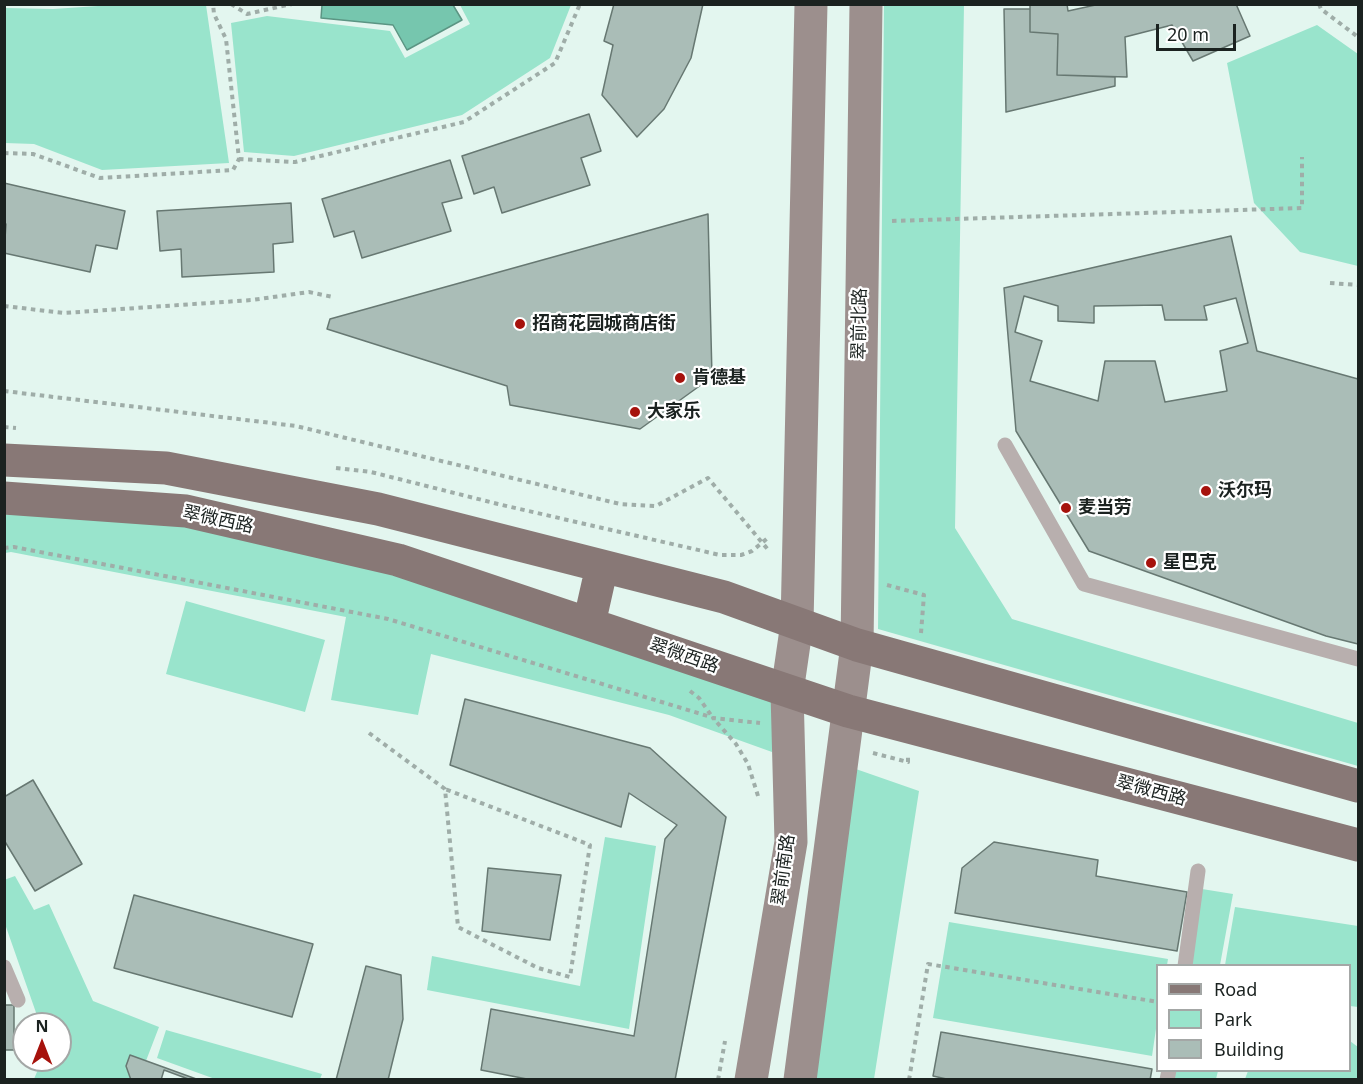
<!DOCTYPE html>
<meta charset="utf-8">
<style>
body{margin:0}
#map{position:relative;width:1363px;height:1084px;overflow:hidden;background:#e3f6ef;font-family:"Noto Sans",sans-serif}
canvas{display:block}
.frame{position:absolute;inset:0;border:6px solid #1b2220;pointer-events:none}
.legend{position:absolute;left:1156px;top:964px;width:195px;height:108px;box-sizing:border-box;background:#fff;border:2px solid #a4a7a6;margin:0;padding:8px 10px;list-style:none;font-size:18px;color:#1b2220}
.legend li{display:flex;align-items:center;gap:12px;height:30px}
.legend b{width:30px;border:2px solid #a4a7a6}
.north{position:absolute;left:12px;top:1012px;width:60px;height:60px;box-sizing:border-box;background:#fff;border:2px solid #a4a7a6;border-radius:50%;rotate:0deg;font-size:16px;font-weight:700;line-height:24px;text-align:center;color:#1b2220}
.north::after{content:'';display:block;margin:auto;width:21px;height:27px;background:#a6120c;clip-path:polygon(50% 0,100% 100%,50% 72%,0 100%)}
.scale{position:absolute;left:1156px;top:24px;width:80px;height:27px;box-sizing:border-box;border:3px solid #1b2220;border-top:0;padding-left:8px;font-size:18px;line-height:21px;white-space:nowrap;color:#1b2220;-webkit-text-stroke:4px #fff;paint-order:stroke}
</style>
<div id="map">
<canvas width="1363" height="1084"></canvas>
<div class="frame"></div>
<ul class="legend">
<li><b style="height:8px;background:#887876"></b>Road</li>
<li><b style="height:16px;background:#99e4cc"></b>Park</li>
<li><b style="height:16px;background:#aabdb7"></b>Building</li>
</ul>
<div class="north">N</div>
<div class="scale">20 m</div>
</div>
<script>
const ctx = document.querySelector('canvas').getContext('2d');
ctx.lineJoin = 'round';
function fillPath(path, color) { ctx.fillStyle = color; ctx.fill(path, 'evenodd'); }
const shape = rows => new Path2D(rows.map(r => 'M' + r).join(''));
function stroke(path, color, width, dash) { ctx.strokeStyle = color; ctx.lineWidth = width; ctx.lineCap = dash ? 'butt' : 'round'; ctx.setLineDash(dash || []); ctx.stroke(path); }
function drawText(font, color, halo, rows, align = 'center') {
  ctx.font = font + ' "Noto Sans","Noto Sans SC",sans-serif'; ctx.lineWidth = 4.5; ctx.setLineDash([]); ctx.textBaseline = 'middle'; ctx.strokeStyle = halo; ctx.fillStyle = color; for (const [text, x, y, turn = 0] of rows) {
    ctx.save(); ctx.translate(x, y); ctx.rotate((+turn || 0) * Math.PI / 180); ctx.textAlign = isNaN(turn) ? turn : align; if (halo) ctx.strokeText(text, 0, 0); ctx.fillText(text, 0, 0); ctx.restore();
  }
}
fillPath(shape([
 [113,5,206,5,229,163,102,170,34,144,5,143,5,8,53,9],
 [460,5,571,5,550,58,462,115,294,156,244,152,231,23,267,16,390,31,405,58,470,24],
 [884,5,964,5,955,528,1012,619,1358,723,1358,766,878,629],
 [1317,25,1358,54,1358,266,1300,252,1254,203,1227,63],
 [5,506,181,520,395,570,779,699,772,752,669,715,431,654,418,715,331,700,346,617,11,552,5,553],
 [186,601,325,640,305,712,166,674],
 [853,768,919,791,874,1079,813,1080],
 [605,837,656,846,629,1029,427,990,432,956,580,986],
 [15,876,34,910,49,904,93,1001,159,1027,139,1079,34,1079,42,1060,60,1060,60,1024,40,1024,5,924,4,880],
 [1202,889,1233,894,1220,965,1191,966],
 [1235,907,1358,926,1358,1007,1350,1006,1350,966,1225,965],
 [949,922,1168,959,1167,965,1158,966,1157,1022,1152,1056,933,1018],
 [166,1030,322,1074,320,1079,215,1079,157,1058],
 [1350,1041,1358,1047,1358,1079,1245,1079,1248,1071,1350,1070],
 [1174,1071,1218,1071,1216,1079,1173,1080]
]), '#99e4cc');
const water = shape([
 [453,5,462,20,407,50,393,25,321,18,322,5,453,5]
]);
fillPath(water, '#76c6ae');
stroke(water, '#5b9583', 1.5);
const building = shape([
 [614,4,703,4,691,58,664,109,637,137,602,95,613,45,604,41,614,4],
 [1030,4,1067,4,1068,11,1100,4,1236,4,1250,36,1193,61,1172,25,1125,37,1127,77,1057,75,1058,34,1030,32,1030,4],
 [1004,9,1030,9,1030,32,1058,34,1057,75,1115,77,1115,86,1006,112,1004,9],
 [589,114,601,151,581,158,590,185,502,213,494,187,474,194,462,156,589,114],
 [450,160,462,198,442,203,451,231,362,258,354,231,334,237,322,199,450,160],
 [4,183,125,211,117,249,96,245,90,272,4,253,6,224,4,224,4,183],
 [291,203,293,242,273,244,274,272,182,277,181,249,160,251,157,211,291,203],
 [708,214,712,377,640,429,510,405,507,386,327,329,330,319,708,214],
 [1231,236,1257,351,1358,379,1358,644,1326,636,1089,551,1016,431,1004,288,1231,236],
 [1024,296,1058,306,1058,321,1094,323,1094,306,1162,305,1165,320,1207,320,1204,306,1236,298,1248,343,1220,351,1227,391,1165,402,1155,361,1105,361,1098,401,1030,381,1042,341,1015,332,1024,296],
 [465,699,650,748,726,817,675,1080,532,1080,481,1070,491,1009,634,1036,665,839,677,825,629,793,621,827,450,765,465,699],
 [33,780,82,864,35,891,4,840,4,797,33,780],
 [994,842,1098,860,1096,876,1187,892,1177,951,955,913,962,868,994,842],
 [488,868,561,875,550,940,482,931,488,868],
 [134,895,313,944,292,1017,114,968,134,895],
 [366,966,401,975,403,1019,388,1080,336,1080,366,966],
 [4,1005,14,1005,14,1050,4,1050,4,1005],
 [941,1032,1152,1069,1150,1080,951,1080,933,1076,941,1032],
 [130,1055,199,1080,131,1080,126,1066,130,1055],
 [164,1070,191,1080,161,1080,164,1070]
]);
fillPath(building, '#aabdb7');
stroke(building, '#677872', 1.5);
stroke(shape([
 [231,4,247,14,292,4],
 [1319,4,1321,9,1358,37],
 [4,153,33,154,100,178,233,170,239,159,226,39,214,14,213,4],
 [239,159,295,162,464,122,555,63,580,4],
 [892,221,1302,208,1302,157],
 [1330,283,1358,285],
 [4,306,64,313,252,300,309,292,333,297],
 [4,391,296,426,620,504,656,506,708,478,770,552],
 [4,427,16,428],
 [336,468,371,472,498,504,720,555,741,555,752,551,769,537],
 [4,548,14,547,388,619,711,717],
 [887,585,924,595,921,633],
 [690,691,699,698,713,718],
 [369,733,445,789,458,927,538,968,570,977,590,845,445,789],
 [873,753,908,762,908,757],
 [758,796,748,764,736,744,713,718,760,723],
 [718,1080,725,1041],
 [909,1080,928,964,1158,1002]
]), '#9fada8', 4, [4.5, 4.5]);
stroke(shape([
 [1005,445,1084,584,1358,659],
 [1185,966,1198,871],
 [4,967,18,1000],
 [1167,1080,1169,1070]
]), '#b8afae', 15);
stroke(shape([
 [751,1080,791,842,787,692,797,623,811,4],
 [800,1080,857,645,866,4]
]), '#9c8f8d', 33);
stroke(shape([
 [4,460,166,468,378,509,724,597,857,645,1358,786],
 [4,498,186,511,398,560,848,711,1358,845],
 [589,624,602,566]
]), '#887876', 33);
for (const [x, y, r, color] of [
 [520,324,6,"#a6120c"],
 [680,378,6,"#a6120c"],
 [635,412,6,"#a6120c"],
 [1206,491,6,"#a6120c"],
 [1066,508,6,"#a6120c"],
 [1151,563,6,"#a6120c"]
]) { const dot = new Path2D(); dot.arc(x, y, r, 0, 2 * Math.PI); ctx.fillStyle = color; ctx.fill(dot); stroke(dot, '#fff', 2); }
drawText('bold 18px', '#1b2220', '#fff', [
 ["招商花园城商店街",532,324],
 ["肯德基",692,378],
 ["大家乐",647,412],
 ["沃尔玛",1218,491],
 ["麦当劳",1078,508],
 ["星巴克",1163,563]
], 'left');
drawText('18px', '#1b2220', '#fff', [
 ["翠前北路",860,324,-89],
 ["翠微西路",218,520,12],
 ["翠微西路",684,656,19],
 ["翠微西路",1151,791,15],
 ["翠前南路",784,870,-82]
]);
</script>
